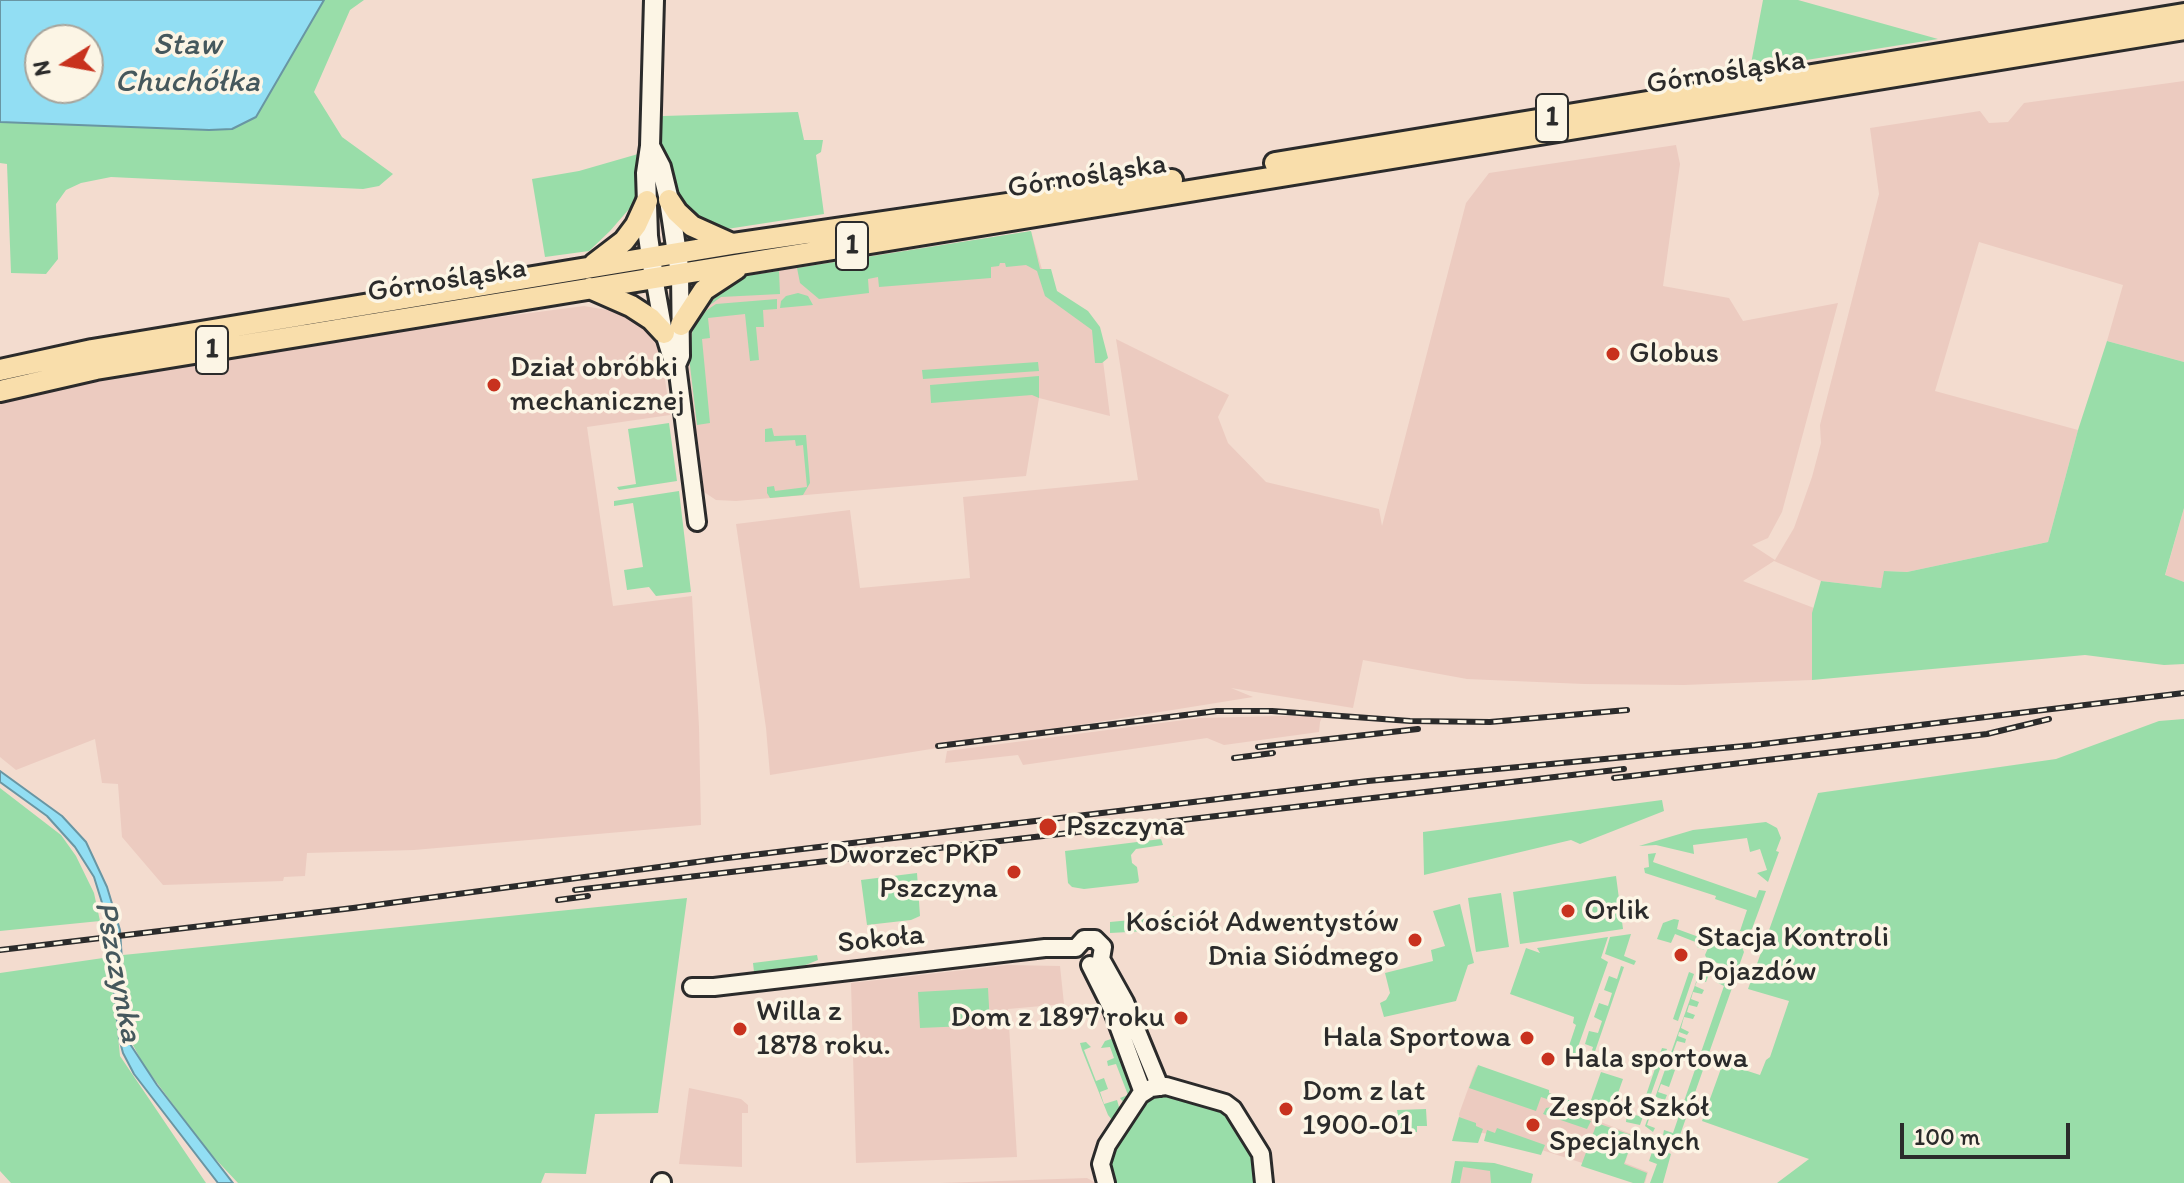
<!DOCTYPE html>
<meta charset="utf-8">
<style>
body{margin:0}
#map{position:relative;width:2184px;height:1183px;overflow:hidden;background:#f3dccf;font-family:Itim,sans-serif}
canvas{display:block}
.north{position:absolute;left:24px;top:24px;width:80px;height:80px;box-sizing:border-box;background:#fcf5e5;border:2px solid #a8a49b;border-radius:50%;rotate:259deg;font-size:22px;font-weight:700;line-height:32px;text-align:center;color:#2b2b2b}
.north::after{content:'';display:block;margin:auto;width:28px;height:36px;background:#c8321e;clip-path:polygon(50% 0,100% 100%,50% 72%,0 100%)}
.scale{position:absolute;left:1900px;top:1123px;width:170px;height:36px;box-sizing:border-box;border:4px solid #2b2b2b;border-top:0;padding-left:10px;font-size:24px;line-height:28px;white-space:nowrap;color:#2b2b2b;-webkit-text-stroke:6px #fcf5e5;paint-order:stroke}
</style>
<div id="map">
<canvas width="2184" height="1183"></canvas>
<div class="north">N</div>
<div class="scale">100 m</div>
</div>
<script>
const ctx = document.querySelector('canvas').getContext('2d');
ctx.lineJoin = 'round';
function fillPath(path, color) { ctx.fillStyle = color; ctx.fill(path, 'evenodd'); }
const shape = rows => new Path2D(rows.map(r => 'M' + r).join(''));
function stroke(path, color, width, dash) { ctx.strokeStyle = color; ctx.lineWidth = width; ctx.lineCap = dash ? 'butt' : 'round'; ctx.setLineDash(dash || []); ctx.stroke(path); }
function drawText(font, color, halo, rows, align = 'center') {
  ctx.font = font + ' Itim,sans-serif'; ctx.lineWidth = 7; ctx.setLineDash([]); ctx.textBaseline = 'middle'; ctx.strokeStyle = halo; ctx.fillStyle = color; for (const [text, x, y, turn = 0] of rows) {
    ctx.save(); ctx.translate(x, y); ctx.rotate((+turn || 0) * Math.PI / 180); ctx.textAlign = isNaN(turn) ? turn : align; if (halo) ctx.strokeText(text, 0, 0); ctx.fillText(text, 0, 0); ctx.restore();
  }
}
fillPath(shape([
 [2184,81,2184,362,2107,341,2123,285,1979,242,1935,391,2078,430,2048,542,1907,572,1885,571,1881,588,1821,581,1774,561,1743,581,1814,608,1812,680,1684,685,1584,684,1467,679,1363,660,1353,708,1231,688,1253,697,770,775,766,728,736,524,850,510,860,588,970,578,963,497,1138,480,1116,339,1229,395,1218,417,1228,443,1266,482,1379,509,1382,526,1466,203,1489,173,1676,145,1680,164,1663,286,1729,298,1743,321,1838,303,1782,512,1768,538,1752,545,1775,560,1794,528,1812,477,1821,443,1820,425,1879,194,1870,128,1980,111,1989,123,2008,122,2024,103],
 [1031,231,1049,294,1099,329,1110,416,1039,398,1026,476,736,501,716,500,701,490,686,361,688,332,702,299,739,277],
 [584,306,619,312,640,325,655,342,662,358,670,415,587,427,613,606,692,596,699,727,701,825,414,850,307,853,305,876,284,877,283,881,163,885,122,837,118,784,102,783,95,739,16,770,0,757,0,401,103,377,338,338],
 [2184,508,2184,582,2165,576],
 [1323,715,1320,722,1319,732,1224,745,1207,738,1023,765,1018,755,945,763,947,751,1199,718],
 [1007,965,1060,966,1064,1004,1008,1009,1017,1157,856,1163,851,983],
 [1476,1067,1601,1112,1598,1121,1634,1135,1625,1163,1648,1172,1645,1183,1501,1137,1460,1128,1459,1114],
 [689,1088,741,1099,748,1105,748,1113,742,1113,742,1167,679,1164],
 [1463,1161,1494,1163,1533,1174,1531,1183,1460,1183],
 [1087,1178,1096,1183,940,1183]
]), '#eccbc0');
fillPath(shape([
 [324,0,364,0,350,10,314,92,342,137,393,174,379,186,363,189,111,177,81,183,66,190,56,204,58,259,46,274,11,273,7,164,0,163,0,122,232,129,256,117],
 [1763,0,1798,0,1938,39,1750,69],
 [798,112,804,140,823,140,821,152,816,155,824,214,727,229,713,229,698,222,675,194,658,136,657,119,663,116],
 [638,154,636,201,610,231,589,251,545,257,532,179,579,171],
 [1031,231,1040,269,1051,269,1057,291,1088,311,1100,327,1108,358,1102,363,1095,363,1092,330,1045,296,1037,271,1026,265,1006,267,1005,263,1000,263,999,266,991,267,991,278,879,287,878,277,868,279,869,293,819,299,800,283,797,268],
 [779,271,780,294,721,297,695,316,702,299,739,277],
 [798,293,808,296,813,305,780,308,781,301,786,296],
 [777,299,777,309,763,310,764,327,756,327,759,360,750,361,745,314,708,318,710,338,702,339,710,423,697,425,689,357,693,326,707,310,716,304],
 [2107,341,2184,362,2184,508,2165,575,2184,582,2184,664,2164,665,2085,655,1812,680,1812,613,1821,581,1881,588,1884,571,1907,572,2048,542,2078,430],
 [1038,362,1039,371,923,379,922,370],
 [1039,376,1039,398,1032,395,931,403,930,385],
 [669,423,677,481,619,490,617,487,636,484,628,429],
 [772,428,774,436,806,435,810,483,803,495,770,498,767,493,767,487,774,486,775,491,807,487,803,445,796,446,795,440,765,442,765,429],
 [679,491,691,592,656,596,649,587,627,590,624,570,643,567,633,503,614,506,614,501],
 [2184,719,2184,1183,1777,1183,1809,1159,1702,1121,1723,1063,1760,1075,1766,1060,1770,1057,1789,1001,1748,989,1818,793,2056,759,2159,721],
 [0,788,61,835,76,856,94,893,100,921,0,931],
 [1662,800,1664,811,1580,844,1571,840,1424,875,1423,832],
 [1766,822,1777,828,1781,838,1776,851,1779,852,1768,882,1757,873,1767,870,1760,849,1750,852,1747,838,1693,845,1694,854,1656,845,1639,846,1693,830],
 [1161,839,1163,845,1136,849,1131,855,1132,863,1137,867,1139,881,1137,883,1084,889,1072,887,1068,883,1065,851],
 [1656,853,1653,862,1756,898,1759,890,1766,891,1752,929,1747,932,1740,931,1747,910,1715,899,1716,896,1645,873,1644,868,1649,867,1648,854],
 [917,873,920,916,911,920,867,925,861,880],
 [1616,876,1623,929,1520,944,1513,892],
 [1501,893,1509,947,1476,952,1468,898],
 [687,898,658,1113,595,1114,586,1174,545,1173,541,1183,238,1183,206,1149,143,1064,133,1045,127,1015,123,955],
 [1460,904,1474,963,1468,965,1456,1001,1384,1017,1380,1003,1386,1000,1390,993,1385,973,1433,961,1431,950,1445,946,1433,911],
 [1174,916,1172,923,1147,925,1147,931,1110,933,1110,922],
 [1674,919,1679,920,1677,929,1707,940,1704,950,1697,947,1698,943,1675,934,1671,943,1657,939,1663,923],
 [1631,934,1624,956,1636,961,1634,965,1605,954,1610,937],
 [1608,937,1601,958,1608,962,1573,1061,1565,1058,1576,1025,1573,1023,1574,1017,1510,994,1526,948,1540,953,1537,948],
 [1711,941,1733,948,1737,941,1741,945,1744,952,1739,966,1733,969,1707,959,1705,955],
 [817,955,818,960,803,966,754,972,753,963],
 [110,957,120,1056,206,1183,11,1183,0,1171,0,973],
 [1621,966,1624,967,1591,1063,1599,1066,1597,1070,1578,1063,1580,1057,1589,1060,1593,1047,1585,1044,1589,1031,1598,1033,1602,1021,1594,1017,1599,1003,1608,1006,1612,993,1604,990,1609,976,1617,979],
 [1700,971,1709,974,1706,982,1698,979,1695,986,1704,990,1702,994,1693,992,1691,999,1699,1002,1697,1007,1689,1005,1687,1012,1695,1015,1693,1019,1684,1017,1681,1028,1689,1032,1687,1035,1679,1032,1678,1036,1686,1039,1685,1043,1677,1041,1673,1052,1681,1055,1680,1058,1671,1055,1667,1068,1675,1070,1669,1087,1661,1084,1658,1092,1667,1095,1665,1100,1656,1097,1647,1125,1655,1128,1653,1132,1645,1126],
 [1689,972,1694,974,1678,1021,1673,1019],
 [1719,979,1729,981,1732,988,1680,1135,1675,1140,1663,1135,1664,1130,1673,1133,1724,986,1716,982],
 [988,988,990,1025,920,1028,918,992],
 [1114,1038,1133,1090,1124,1103,1120,1098,1128,1095,1116,1064,1108,1066,1107,1061,1114,1058,1110,1047,1101,1048,1105,1041],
 [1086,1042,1091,1047,1084,1050,1096,1081,1104,1078,1108,1089,1100,1092,1104,1104,1117,1100,1119,1107,1120,1111,1112,1120,1108,1115,1082,1050,1080,1043],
 [1662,1048,1667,1049,1640,1125,1626,1122,1627,1113,1639,1116],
 [1478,1065,1549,1090,1549,1093,1596,1110,1594,1115,1541,1097,1536,1111,1469,1088],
 [1601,1072,1623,1079,1613,1107,1624,1112,1623,1115,1590,1103],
 [1169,1093,1223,1109,1230,1114,1254,1152,1259,1183,1112,1183,1108,1167,1111,1151,1146,1100],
 [1552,1107,1591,1121,1587,1129,1543,1114,1546,1108],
 [1426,1109,1427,1126,1417,1126,1417,1132,1401,1133,1397,1110],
 [1459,1117,1476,1123,1476,1126,1483,1129,1478,1143,1452,1141],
 [1597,1123,1634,1136,1624,1164,1647,1173,1644,1183,1633,1183,1581,1166],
 [1497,1128,1545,1145,1541,1155,1484,1141,1487,1130,1495,1133],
 [1654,1146,1671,1154,1663,1183,1650,1183,1657,1164,1649,1161],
 [1455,1161,1494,1163,1533,1174,1531,1183,1491,1183,1490,1171,1463,1167,1460,1183,1451,1183]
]), '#99dda9');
const water = shape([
 [0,0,324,0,256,117,232,129,209,130,0,122,0,0],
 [88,40,88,88,40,88,40,40,88,40],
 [0,771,62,816,86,842,107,887,120,930,126,1023,130,1044,157,1085,233,1183,218,1183,134,1074,123,1053,119,1038,110,958,108,922,94,877,75,847,47,816,0,782,0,771]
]);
fillPath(water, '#92def3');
stroke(water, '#6996a3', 2);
const tertiary = shape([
 [654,277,664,333,671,356,677,365,697,522],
 [677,365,681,356,680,273],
 [1076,948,1084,939,1095,939,1103,947,1101,959],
 [1101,959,1125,1002,1160,1087],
 [1090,965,1112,1009,1143,1093],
 [692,987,714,987,1045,948,1076,948],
 [661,1183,662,1182],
 [1106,1183,1101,1164,1107,1145,1140,1095,1151,1088,1166,1086,1225,1103,1233,1109,1261,1154,1264,1183]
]);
const secondary = shape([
 [650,146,661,167,669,200,679,267],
 [653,271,648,236,646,173,650,146,654,0]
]);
const primary = shape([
 [1275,163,2184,14],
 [669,200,677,212,692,226,732,244],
 [594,264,624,241,636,225,647,201],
 [590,288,631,306,651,319,664,333],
 [681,325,704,290,736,269],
 [0,370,92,350,732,244,1172,180],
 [0,391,96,369,2184,29]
]);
stroke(tertiary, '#2b2b2b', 22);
stroke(secondary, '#2b2b2b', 24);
stroke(primary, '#2b2b2b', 26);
stroke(tertiary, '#fcf5e5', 16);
stroke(secondary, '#fcf5e5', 18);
stroke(primary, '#f9deab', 20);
const rail = shape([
 [938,746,1217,711,1272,711,1410,721,1490,722,1627,710],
 [1258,747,1418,729],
 [1234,758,1273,753],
 [1614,778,1987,734,2049,719],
 [575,890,1624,769],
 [558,900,588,896],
 [0,950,353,908,719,859,1368,781,1755,745,2184,693]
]);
stroke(rail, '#2b2b2b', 6);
stroke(rail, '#fcf5e5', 3, [9]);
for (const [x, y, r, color] of [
 [1613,354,8,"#c8321e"],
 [494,385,8,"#c8321e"],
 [1048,827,10,"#c8321e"],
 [1014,872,8,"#c8321e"],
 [1568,911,8,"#c8321e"],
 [1415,940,8,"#c8321e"],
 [1681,955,8,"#c8321e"],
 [1181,1018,8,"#c8321e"],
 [740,1029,8,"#c8321e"],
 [1527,1038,8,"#c8321e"],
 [1548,1059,8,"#c8321e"],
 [1286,1109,8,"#c8321e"],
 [1533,1125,8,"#c8321e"]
]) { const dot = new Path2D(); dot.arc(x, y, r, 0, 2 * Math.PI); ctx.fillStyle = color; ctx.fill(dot); stroke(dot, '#fcf5e5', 3); }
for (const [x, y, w] of [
 [1552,118,32],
 [852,246,32],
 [212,350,32]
]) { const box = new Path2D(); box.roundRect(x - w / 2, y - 24, w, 48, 6); ctx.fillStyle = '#fcf5e5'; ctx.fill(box); stroke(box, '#2b2b2b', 2); }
drawText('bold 28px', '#2b2b2b', null, [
 ["1",1552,118],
 ["1",852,246],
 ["1",212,350]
]);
drawText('30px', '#2b2b2b', '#fcf5e5', [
 ["Górnośląska",1726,73,-9],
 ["Górnośląska",1087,177,-9],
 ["Górnośląska",447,281,-9],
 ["Sokoła",881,940,-6]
]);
drawText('30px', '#2b2b2b', '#fcf5e5', [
 ["Globus",1629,354],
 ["Dział obróbki",510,368],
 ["mechanicznej",510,402],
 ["Pszczyna",1066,827],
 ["Dworzec PKP",998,855,"right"],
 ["Pszczyna",998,889,"right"],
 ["Orlik",1584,911],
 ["Kościół Adwentystów",1399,923,"right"],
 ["Dnia Siódmego",1399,957,"right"],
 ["Stacja Kontroli",1697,938],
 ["Pojazdów",1697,972],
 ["Willa z",756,1012],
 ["1878 roku.",756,1046],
 ["Dom z 1897 roku",1165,1018,"right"],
 ["Hala Sportowa",1511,1038,"right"],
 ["Hala sportowa",1564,1059],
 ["Dom z lat",1302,1092],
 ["1900-01",1302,1126],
 ["Zespół Szkół",1549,1108],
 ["Specjalnych",1549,1142]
], 'left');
drawText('italic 32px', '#45585d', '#fcf5e5', [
 ["Staw",187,46],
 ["Chuchółka",187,83],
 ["Pszczynka",117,972,79]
]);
</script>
